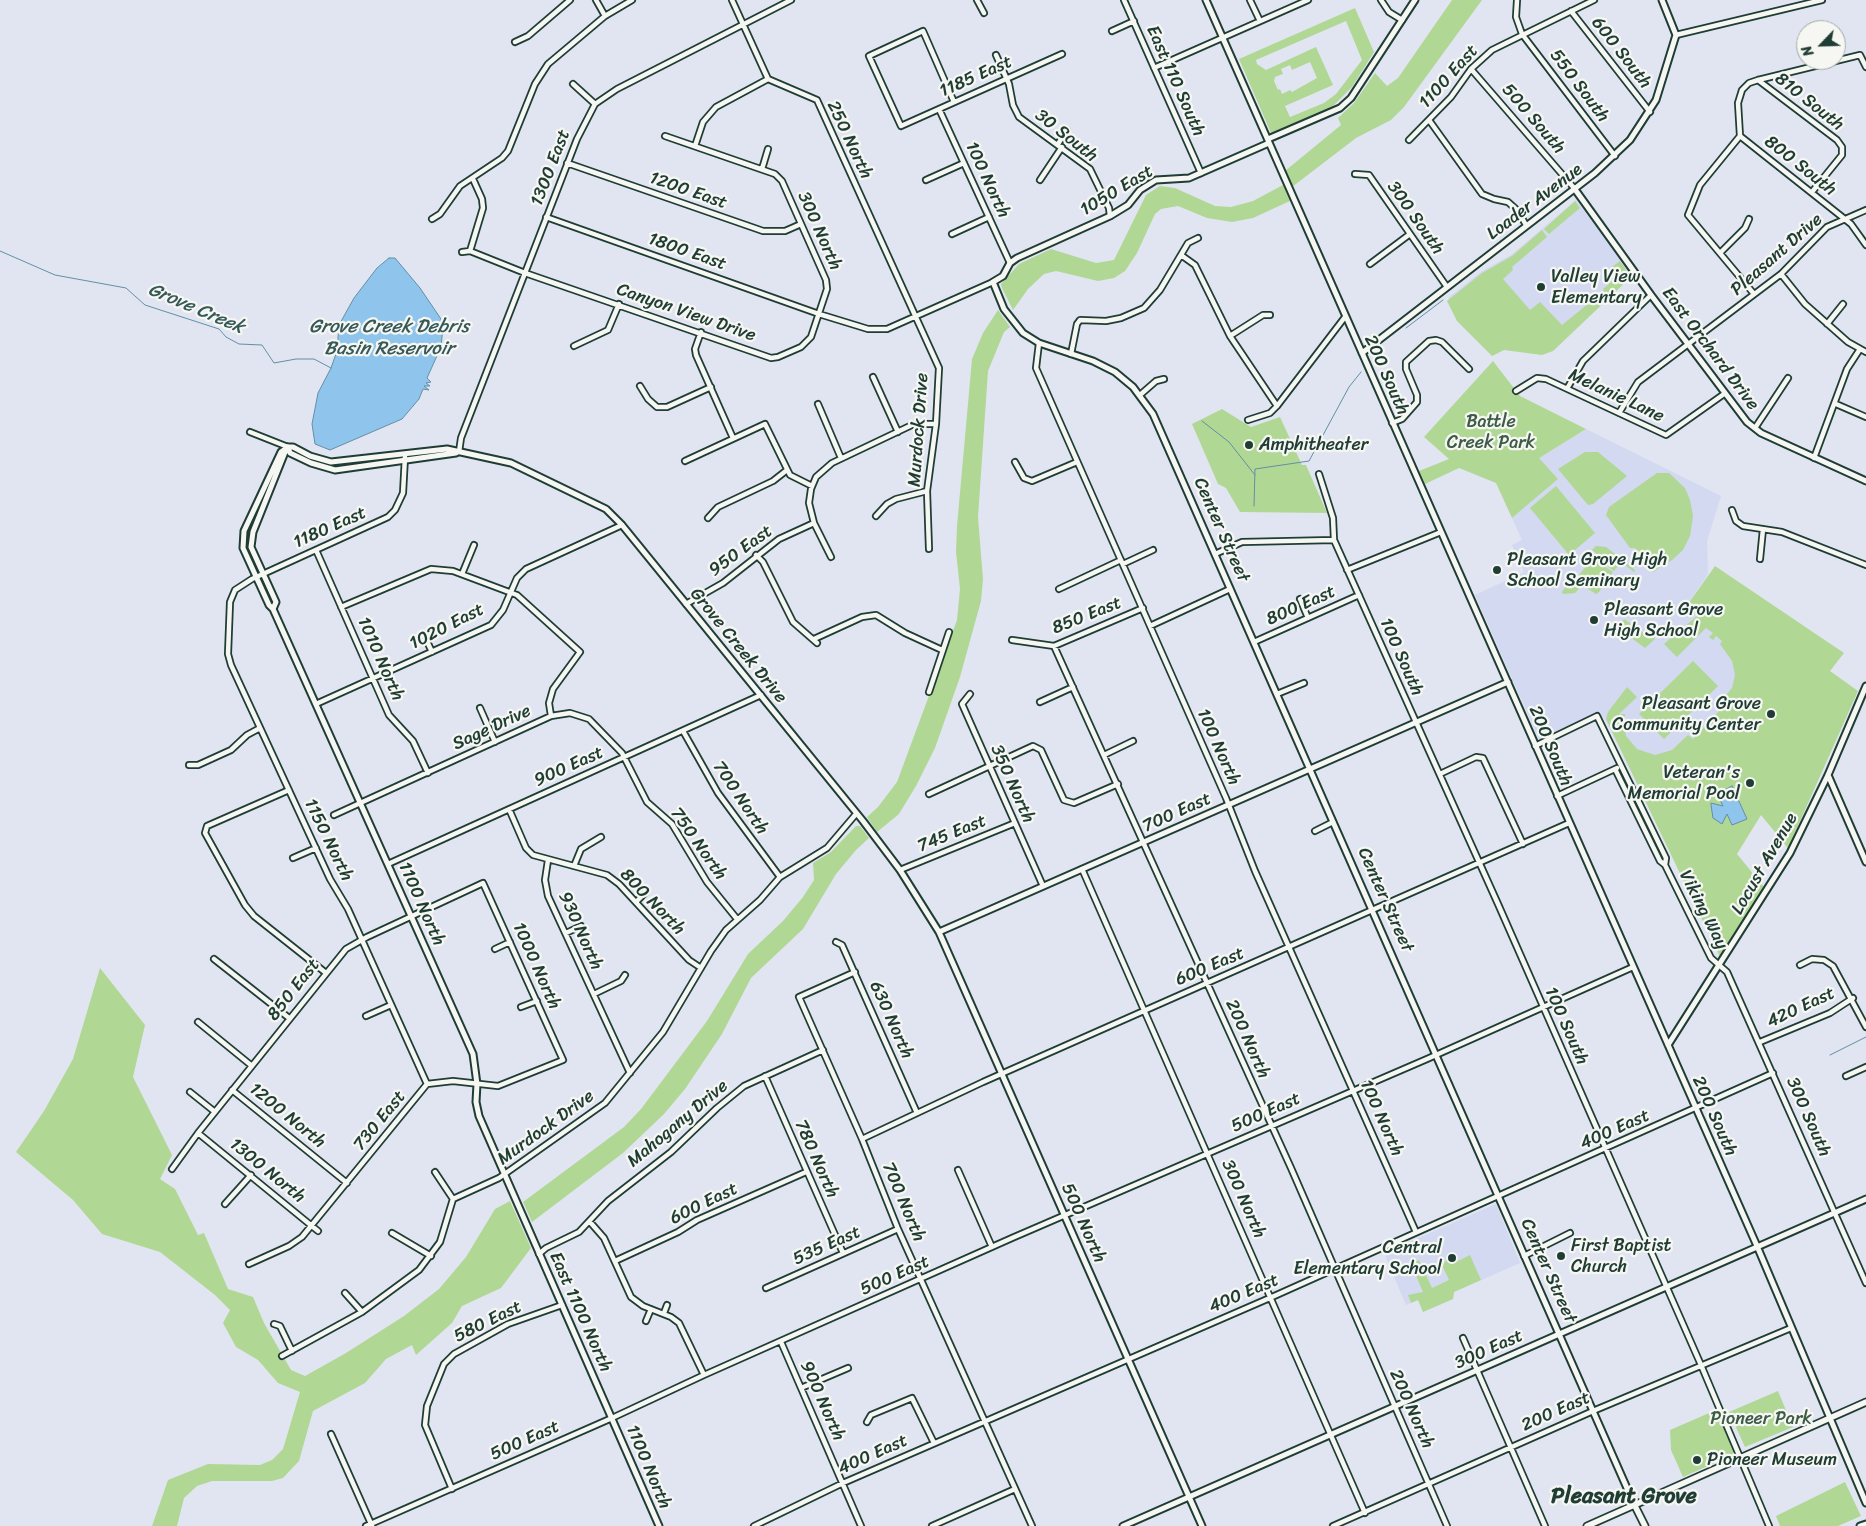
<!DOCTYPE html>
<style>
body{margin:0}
#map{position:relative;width:1866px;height:1526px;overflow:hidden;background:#e1e5f1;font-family:Sriracha,sans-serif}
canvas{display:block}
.north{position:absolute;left:1796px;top:20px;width:50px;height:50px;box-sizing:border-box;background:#f6f6f2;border:1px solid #a0aca6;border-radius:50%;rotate:246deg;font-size:14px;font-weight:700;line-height:20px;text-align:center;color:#1f3d34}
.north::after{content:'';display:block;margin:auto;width:18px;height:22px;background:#1f3d34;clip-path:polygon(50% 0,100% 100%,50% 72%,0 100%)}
</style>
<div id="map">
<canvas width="1866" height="1526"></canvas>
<div class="north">N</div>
</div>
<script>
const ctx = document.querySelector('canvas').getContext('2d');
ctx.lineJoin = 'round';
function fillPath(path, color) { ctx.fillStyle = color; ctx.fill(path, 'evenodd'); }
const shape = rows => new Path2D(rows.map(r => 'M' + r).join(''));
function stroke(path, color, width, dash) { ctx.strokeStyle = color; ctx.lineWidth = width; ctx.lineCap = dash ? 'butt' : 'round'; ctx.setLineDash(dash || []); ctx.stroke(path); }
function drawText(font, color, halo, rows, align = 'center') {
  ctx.font = font + ' Sriracha,sans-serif'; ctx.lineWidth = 4.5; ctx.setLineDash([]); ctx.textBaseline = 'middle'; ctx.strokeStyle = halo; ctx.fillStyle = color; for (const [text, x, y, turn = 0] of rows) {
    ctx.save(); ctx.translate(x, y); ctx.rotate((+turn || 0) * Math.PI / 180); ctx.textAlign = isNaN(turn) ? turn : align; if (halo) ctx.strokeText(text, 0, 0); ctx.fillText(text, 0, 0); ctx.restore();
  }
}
fillPath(shape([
 [1576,200,1633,275,1553,351,1456,317,1448,298,1482,271,1511,255],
 [1586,429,1721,496,1707,541,1708,574,1686,607,1727,644,1762,762,1654,817,1604,717,1541,744,1475,595,1524,572,1512,545,1522,540,1512,518,1558,479,1538,458],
 [1496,1204,1520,1263,1454,1292,1453,1299,1423,1312,1418,1300,1406,1305,1384,1253]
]), '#d2d9f0');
fillPath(shape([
 [1452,0,1482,0,1404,107,1391,120,1356,138,1292,187,1285,171,1341,125,1338,118,1354,103,1375,73,1387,86,1398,78],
 [1355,8,1374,52,1352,87,1332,107,1271,133,1239,59],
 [1346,21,1362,60,1336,94,1324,103,1290,117,1285,106,1333,85,1316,47,1266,70,1257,64,1256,60],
 [1310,62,1317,78,1292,92,1290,90,1282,94,1280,89,1278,90,1274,81,1275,77,1283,74,1281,69,1290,65,1292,70],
 [1283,185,1290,201,1253,218,1232,222,1207,218,1178,206,1161,209,1155,214,1137,253,1125,271,1114,278,1098,281,1056,271,1044,274,1028,289,1013,310,1002,288,1001,284,1019,264,1051,249,1096,263,1114,260,1146,195,1160,186,1175,188,1215,206,1231,207,1253,201],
 [1575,201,1580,208,1549,234,1544,229],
 [1542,230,1547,237,1512,267,1513,270,1503,279,1530,310,1540,302,1562,325,1604,291,1603,289,1618,276,1612,267,1620,261,1631,277,1553,351,1542,355,1504,350,1492,356,1457,321,1447,301,1482,273,1512,256],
 [998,310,1010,327,1004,332,988,371,978,517,983,579,981,601,960,677,935,748,916,786,899,814,877,832,867,817,878,807,897,782,957,620,960,589,956,552,957,526,972,359,983,333],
 [1493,361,1520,396,1586,429,1539,458,1558,479,1512,518,1496,483,1459,468,1425,484,1419,471,1449,459,1424,437],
 [1222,409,1251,427,1280,417,1302,465,1306,465,1327,513,1240,512,1226,488,1218,484,1192,424],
 [1585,452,1598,452,1627,476,1593,504,1588,505,1558,469],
 [1657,473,1669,473,1685,488,1690,500,1693,516,1690,536,1683,550,1672,560,1653,572,1635,548,1630,548,1606,515,1609,507],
 [1556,486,1595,533,1569,555,1530,508],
 [1596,546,1606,547,1635,570,1634,572,1621,562,1614,571,1595,557,1596,553,1592,550],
 [1592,558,1613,572,1599,592,1596,594,1582,585,1575,593,1563,594,1562,592,1573,576,1577,578],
 [1715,566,1844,653,1830,671,1858,691,1788,848,1761,815,1737,854,1764,887,1720,957,1606,719,1608,712,1627,687,1637,697,1619,714,1625,714,1624,722,1626,736,1637,749,1655,755,1672,750,1688,735,1693,739,1719,711,1716,707,1732,688,1735,675,1732,661,1720,644,1722,641,1716,636,1713,640,1709,637,1713,633,1706,628,1677,657,1664,644,1697,616,1686,607],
 [1624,619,1644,633,1646,631,1655,639,1645,648,1618,628],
 [1693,661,1718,686,1664,739,1639,714],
 [856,826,860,826,869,838,856,850,836,874,803,929,751,978,722,1034,685,1089,664,1114,623,1153,532,1222,523,1202,624,1127,641,1109,707,1021,748,954,783,921,803,897,814,880,813,863,831,852],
 [100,968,145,1025,133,1077,172,1155,160,1179,175,1189,198,1235,204,1233,228,1289,253,1297,264,1323,291,1370,305,1376,346,1353,404,1316,439,1289,466,1257,495,1209,510,1201,531,1248,501,1288,462,1306,452,1323,416,1355,412,1345,386,1359,365,1383,313,1411,299,1461,283,1478,272,1481,212,1481,197,1486,184,1498,177,1526,152,1526,168,1480,208,1464,260,1465,272,1460,283,1449,300,1392,278,1383,258,1360,236,1347,223,1323,230,1310,215,1295,160,1252,102,1234,73,1200,16,1152,44,1111,73,1059],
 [1470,1255,1481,1280,1454,1292,1453,1299,1423,1312,1418,1300,1411,1303,1408,1295,1423,1292,1411,1264,1419,1260,1432,1288,1449,1280,1442,1265,1449,1258,1452,1264],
 [1778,1391,1793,1427,1745,1447,1729,1412],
 [1716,1410,1734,1451,1732,1455,1683,1477,1671,1450,1670,1430],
 [1845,1482,1861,1516,1838,1526,1780,1526,1776,1516]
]), '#b0d894');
const water = shape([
 [389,258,395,258,420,288,441,319,443,327,441,347,427,378,431,382,426,383,430,386,424,386,429,390,423,389,419,399,402,419,330,450,315,444,312,424,318,393,331,368,337,351,339,325,354,298,377,268,389,258],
 [1732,786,1747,819,1732,825,1727,814,1722,824,1713,818,1711,805,1711,803,1723,806,1717,794,1732,786]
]);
fillPath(water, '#8fc5ed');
stroke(water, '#628fa3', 1);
stroke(shape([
 [0,251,55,275,126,288,145,305,219,329,226,337,239,344,262,345,274,363,296,359,314,359,331,368],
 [1406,328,1443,300],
 [1202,421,1229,442,1255,475],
 [1254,506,1255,469,1309,461,1349,387,1361,372],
 [1830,1055,1866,1037]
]), '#628fa3', 1);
const minor = shape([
 [596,0,605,16],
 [732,0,768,79,817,100,939,368,936,424,927,491,929,549],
 [977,0,984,13],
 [1124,0,1201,173],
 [1250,0,1260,21],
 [1381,0,1389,12,1402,20],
 [1517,0,1516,17,1522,34,1615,156],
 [1571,11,1650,112],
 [1112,31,1134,21],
 [1676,35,1822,0],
 [515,42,528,36,570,0],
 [996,55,1009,84,1013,105,1019,117,1090,169,1109,208,1110,216],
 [1154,68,1308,0],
 [1471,69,1574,188],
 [1758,80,1837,140,1842,147,1842,155,1812,192],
 [573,84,595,104],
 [954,102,923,31,869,56,901,126,1062,54],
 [939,109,1010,263],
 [1429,120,1482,194,1494,199,1508,202,1518,211,1526,225],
 [1740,136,1851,224,1866,245],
 [1409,140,1451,97,1471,69,1492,50,1594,0],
 [1058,144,1067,130],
 [695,146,703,122,716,107,768,79],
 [567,163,763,231,785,231,801,224],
 [762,169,768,149],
 [1355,174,1369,175,1447,287],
 [926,180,964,163],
 [1040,180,1062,147],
 [546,217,819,314,868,329,887,329,993,282],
 [432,219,440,214,460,186,502,158,508,151,535,84,548,64,605,16,632,0],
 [952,234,989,217],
 [470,251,483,208,482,199,473,179],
 [462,252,470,251,525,273,771,358,778,357,801,347,811,337,827,289,826,280,782,181,775,174,665,136],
 [1720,253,1745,228,1749,219],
 [1181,255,1195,265,1230,336,1277,406],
 [1370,264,1410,234],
 [1781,274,1805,304,1848,342,1866,352],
 [1754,294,1688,215,1700,185,1740,136,1738,103,1742,90,1749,83,1758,80,1860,55,1866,67],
 [1827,324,1843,304],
 [701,332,695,349,696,355,733,438],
 [1230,336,1263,315,1270,315],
 [1039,343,1036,368,1226,798,1255,871,1416,1232],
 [574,346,608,330,619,304],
 [1071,354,1077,324,1080,320,1106,321,1121,318,1144,308,1160,290,1188,243,1198,238],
 [873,377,898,432],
 [640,386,648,399,657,407,667,407,711,387],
 [1568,387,1583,361,1651,295],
 [1516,391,1537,378,1546,379,1666,435,1724,394],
 [1140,395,1156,381,1164,379],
 [818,404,841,458],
 [1836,404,1866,417],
 [1619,413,1638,382,1781,274,1827,227,1866,210],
 [1248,420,1270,413,1277,406,1345,317],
 [1392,423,1402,419,1417,402,1417,395,1406,369,1406,362,1429,341,1436,340,1442,342,1469,369],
 [1755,428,1788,378],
 [250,432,288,447],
 [459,452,461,438,577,139,595,104,617,89,791,0],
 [405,457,403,493,395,510,388,517,252,579,235,590,230,602,228,654,231,665,330,879,348,909,427,1084],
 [1814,458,1847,369,1860,349],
 [685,461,765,424,790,475,812,486],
 [1015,462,1024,478,1032,481,1077,462],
 [1319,474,1333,518,1334,540,1498,904,1701,1365,1769,1526],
 [1732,510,1736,521,1743,526,1782,532,1866,565],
 [876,516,887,504,896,499,927,491],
 [708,518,718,507,773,481,787,470],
 [316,550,389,715,413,741,428,773],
 [1215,554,1242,542,1334,540],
 [756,555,763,562,793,622,817,643],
 [831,557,814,523,809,503,811,489,816,477,832,463,914,424,936,424],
 [1760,559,1763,529],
 [1123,564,1153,550],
 [1347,570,1441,532],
 [462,574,474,545],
 [1059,589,1121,560],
 [1300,599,1308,618],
 [686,604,723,583,779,539,814,523],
 [341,607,431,569,453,571,517,595,580,652,553,689,549,703,551,716],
 [1150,626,1230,589],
 [424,635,432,652],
 [814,639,862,617,876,615,905,633,942,650],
 [1012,640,1054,646,1143,608],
 [1254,642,1359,595],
 [1054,646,1291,1168,1447,1526],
 [929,692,949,632],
 [970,694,962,704,1043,886],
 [1277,694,1304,683],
 [1040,702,1073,687],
 [316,704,491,625,503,610,517,578,526,569,622,525],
 [480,708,495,742],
 [683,731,718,793,780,877],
 [1535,746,1597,716,1666,858,1665,865],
 [1104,755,1133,741],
 [189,765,198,765,231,750,247,735,260,728],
 [1615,769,1660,861,1665,865,1711,958,1727,972,1866,1283],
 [1440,774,1476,757,1483,758,1523,844],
 [289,790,207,826,205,833,245,905,254,916,326,973],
 [929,794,1033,746,1041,750,1064,800,1074,803,1118,784],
 [1557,796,1617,768],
 [509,809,526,848,533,855,607,875,619,884,689,960,701,968],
 [334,815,551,716,570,713,589,719,622,753,647,802,672,824,707,882,737,919],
 [1315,831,1333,822],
 [293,858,316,848],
 [548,860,545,880,548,896,630,1073],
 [388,864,761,695],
 [574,866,581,849,601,837],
 [1082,869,1365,1513],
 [900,870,1015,823],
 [636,902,646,892],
 [566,933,581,926],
 [836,942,842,945,917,1113],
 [495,949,510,942],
 [214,959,289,1018],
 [1800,965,1812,959,1824,960,1833,966,1866,1027],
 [855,972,799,997,862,1139,898,1229,1032,1526],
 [594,994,621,981,625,975],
 [521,1007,537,1001],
 [366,1016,391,1005],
 [198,1022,252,1066],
 [1760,1042,1830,1013,1853,998],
 [765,1076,843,1253],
 [1846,1076,1866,1067],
 [232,1090,347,1183],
 [190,1092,215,1112],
 [198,1133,318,1231],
 [862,1139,983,1082,1569,823],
 [172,1169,198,1133,346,949,367,937,483,883,563,1060,498,1086,453,1081,427,1084,302,1237,289,1246,249,1264],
 [958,1170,992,1247],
 [435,1172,453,1199],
 [225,1204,251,1175],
 [590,1222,604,1238,631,1297,643,1306,671,1317,679,1323,704,1375],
 [392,1233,431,1256],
 [539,1254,546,1248,579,1232,608,1201,671,1152,717,1108,744,1086,823,1050],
 [1524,1256,1570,1233],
 [615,1261,678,1232,697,1220,806,1172],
 [766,1288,898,1229],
 [345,1293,362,1312],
 [664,1313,667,1305],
 [646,1321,651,1309],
 [274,1324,280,1326,292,1351],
 [1463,1338,1545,1526],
 [781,1342,861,1526],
 [282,1356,362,1312,419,1270,440,1242,453,1199,499,1178,605,1103,663,1032,711,951,726,930,760,900,780,877,827,848,856,814],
 [801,1388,848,1368],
 [867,1422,871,1415,912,1398,934,1443],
 [331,1434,372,1526],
 [452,1489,425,1425,427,1406,444,1364,454,1354,508,1324,562,1305],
 [366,1526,612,1418,704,1375,1012,1238,1427,1059,1633,967],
 [754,1526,843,1483,1272,1297,1773,1073],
 [932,1526,1015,1489],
 [1333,1526,1593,1411,1791,1328]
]);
const tertiary = shape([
 [1206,0,1757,1246,1866,1503],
 [1268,139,1340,108,1351,98,1415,0],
 [1269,143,1189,178,1156,180,1140,190,1128,205,1110,216,1017,258,1010,263,1003,276,993,282,1004,309,1023,333,1039,343,1093,361,1115,372,1133,387,1153,414,1634,1504],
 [1574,188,1651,295,1747,422,1761,433,1866,481],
 [1362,353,1595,173,1630,140,1656,100,1676,35,1662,0],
 [288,447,293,447,310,456,331,462,447,449,511,463,606,509,622,525,863,821,900,870,939,932,1202,1526],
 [288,447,281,452,244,531,243,548,269,605,273,609,473,1054,477,1084,476,1102,479,1116,659,1526],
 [288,447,290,453,311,463,335,470,456,453],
 [273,609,276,602,251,547,253,532,287,447],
 [1828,775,1866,862],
 [939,932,1508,682],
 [1668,1045,1790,853,1828,775,1866,686],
 [1123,1526,1866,1199],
 [1860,1526,1866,1524]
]);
const secondary = shape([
 [1634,1504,1645,1526],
 [1587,1526,1866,1402]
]);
stroke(minor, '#1f3d34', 8);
stroke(tertiary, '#1f3d34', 9);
stroke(secondary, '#1f3d34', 9);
stroke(minor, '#f6f6f2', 4.5);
stroke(tertiary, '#f6f6f2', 5);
stroke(secondary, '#f6f6f2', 5.5);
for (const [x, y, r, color] of [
 [1541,287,5,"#1f3d34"],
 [1249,445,5,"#1f3d34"],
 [1497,570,5,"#1f3d34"],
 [1594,620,5,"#1f3d34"],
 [1771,714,5,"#1f3d34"],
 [1750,783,5,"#1f3d34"],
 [1561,1256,5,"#1f3d34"],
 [1452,1258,5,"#1f3d34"],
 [1697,1460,5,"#1f3d34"]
]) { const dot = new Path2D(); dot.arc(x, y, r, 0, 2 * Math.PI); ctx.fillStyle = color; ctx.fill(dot); stroke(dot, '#f6f6f2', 2); }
drawText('18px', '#1f3d34', '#f6f6f2', [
 ["600 South",1621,53,52],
 ["1185 East",976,77,-24],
 ["1100 East",1449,77,-48],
 ["East 110 South",1175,81,66],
 ["550 South",1579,86,53],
 ["810 South",1809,102,38],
 ["500 South",1533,119,49],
 ["30 South",1066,136,38],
 ["250 North",849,140,65],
 ["800 South",1800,166,38],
 ["1300 East",551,168,-69],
 ["100 North",987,180,65],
 ["1200 East",688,191,19],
 ["1050 East",1117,191,-31],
 ["Loader Avenue",1535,202,-37],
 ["300 South",1415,218,55],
 ["300 North",819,231,66],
 ["1800 East",687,252,19],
 ["Pleasant Drive",1777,255,-41],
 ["Canyon View Drive",686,313,19],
 ["East Orchard Drive",1710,349,53],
 ["200 South",1386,375,66],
 ["Melanie Lane",1616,396,25],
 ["Murdock Drive",919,430,-86],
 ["1180 East",330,528,-24],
 ["Center Street",1221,530,66],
 ["950 East",741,551,-36],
 ["800 East",1301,606,-24],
 ["850 East",1087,616,-22],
 ["1020 East",447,627,-27],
 ["Grove Creek Drive",738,646,51],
 ["100 South",1401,657,66],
 ["1010 North",380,659,66],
 ["Sage Drive",492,728,-25],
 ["200 South",1550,746,67],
 ["100 North",1218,747,66],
 ["900 East",569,767,-24],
 ["350 North",1012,784,66],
 ["700 North",740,798,56],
 ["700 East",1177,813,-24],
 ["745 East",952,834,-22],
 ["1150 North",328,840,64],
 ["750 North",698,844,55],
 ["Locust Avenue",1765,864,-60],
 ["Center Street",1385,900,66],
 ["800 North",652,902,46],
 ["1100 North",421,904,66],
 ["Viking Way",1703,910,63],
 ["930 North",580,931,66],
 ["1000 North",536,966,66],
 ["600 East",1210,967,-23],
 ["850 East",294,990,-52],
 ["420 East",1801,1008,-25],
 ["630 North",891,1020,66],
 ["100 South",1566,1026,66],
 ["200 North",1247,1039,66],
 ["500 East",1266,1113,-24],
 ["1200 North",287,1116,39],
 ["200 South",1714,1116,66],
 ["300 South",1808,1117,66],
 ["100 North",1381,1118,66],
 ["730 East",380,1121,-51],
 ["Mahogany Drive",678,1124,-40],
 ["Murdock Drive",546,1128,-36],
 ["400 East",1615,1130,-24],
 ["780 North",816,1159,66],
 ["1300 North",267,1171,39],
 ["300 North",1243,1199,66],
 ["700 North",903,1202,67],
 ["600 East",704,1204,-26],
 ["500 North",1083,1223,66],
 ["535 East",827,1246,-24],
 ["Center Street",1548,1271,66],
 ["500 East",895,1276,-24],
 ["400 East",1244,1294,-23],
 ["East 1100 North",580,1312,66],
 ["580 East",488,1322,-26],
 ["300 East",1489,1350,-24],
 ["900 North",822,1401,66],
 ["200 North",1411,1409,66],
 ["200 East",1556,1412,-24],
 ["500 East",525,1441,-24],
 ["400 East",873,1455,-24],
 ["1100 North",648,1467,67]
]);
drawText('18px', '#1f3d34', '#f6f6f2', [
 ["Valley View",1551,277],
 ["Elementary",1551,298],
 ["Amphitheater",1259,445],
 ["Pleasant Grove High",1507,560],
 ["School Seminary",1507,581],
 ["Pleasant Grove",1604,610],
 ["High School",1604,631],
 ["Pleasant Grove",1761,704,"right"],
 ["Community Center",1761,725,"right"],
 ["Veteran's",1740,773,"right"],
 ["Memorial Pool",1740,794,"right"],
 ["First Baptist",1571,1246],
 ["Church",1571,1267],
 ["Central",1442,1248,"right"],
 ["Elementary School",1442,1269,"right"],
 ["Pioneer Museum",1707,1460]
], 'left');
drawText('18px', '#3c5c47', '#f6f6f2', [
 ["Battle",1491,422],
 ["Creek Park",1491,443],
 ["Pioneer Park",1761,1419]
]);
drawText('italic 19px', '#355859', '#f6f6f2', [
 ["Grove Creek",196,309,23],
 ["Grove Creek Debris",389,327],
 ["Basin Reservoir",389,349]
]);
drawText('bold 22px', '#1f3d34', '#f6f6f2', [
 ["Pleasant Grove",1624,1497]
]);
</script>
